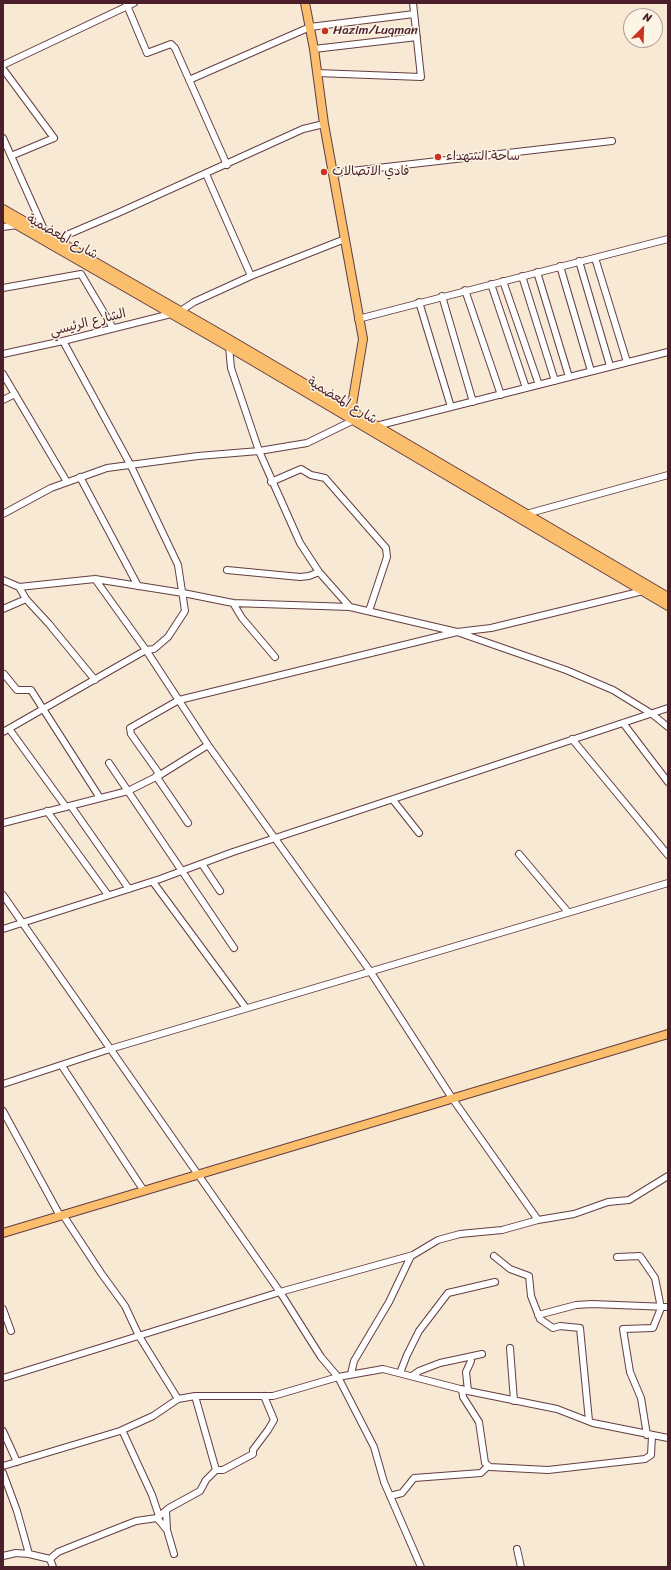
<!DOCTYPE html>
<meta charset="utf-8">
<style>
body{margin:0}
#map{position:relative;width:671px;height:1570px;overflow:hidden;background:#f7e9d3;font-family:Sriracha,sans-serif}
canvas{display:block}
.frame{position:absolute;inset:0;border:4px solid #4a1f2b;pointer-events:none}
.north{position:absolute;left:623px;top:8px;width:40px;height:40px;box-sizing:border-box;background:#fcf5e5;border:1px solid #b59f9b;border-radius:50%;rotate:23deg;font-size:11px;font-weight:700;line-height:16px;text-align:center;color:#4a1f2b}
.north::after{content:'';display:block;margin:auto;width:14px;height:18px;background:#c8321e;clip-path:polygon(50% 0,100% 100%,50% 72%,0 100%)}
</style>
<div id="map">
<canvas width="671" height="1570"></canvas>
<div class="frame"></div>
<div class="north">N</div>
</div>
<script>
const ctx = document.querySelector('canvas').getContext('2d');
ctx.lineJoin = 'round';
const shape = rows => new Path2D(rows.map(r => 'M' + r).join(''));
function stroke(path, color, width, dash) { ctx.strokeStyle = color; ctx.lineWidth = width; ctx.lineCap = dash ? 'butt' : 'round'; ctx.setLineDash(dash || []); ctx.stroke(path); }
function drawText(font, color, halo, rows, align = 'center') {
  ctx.font = font + ' Sriracha,"Playpen Sans Arabic",sans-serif'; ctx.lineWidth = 3; ctx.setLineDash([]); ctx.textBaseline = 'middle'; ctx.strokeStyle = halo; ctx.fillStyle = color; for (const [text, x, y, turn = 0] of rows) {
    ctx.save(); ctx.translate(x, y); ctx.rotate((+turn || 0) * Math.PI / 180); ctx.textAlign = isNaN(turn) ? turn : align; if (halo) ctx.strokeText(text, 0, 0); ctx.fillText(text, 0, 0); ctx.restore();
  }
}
const minor = shape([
 [126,3,147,53,171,44,175,48,227,165],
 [314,49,417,37],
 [3,65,134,3],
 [3,69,54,138,11,156],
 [317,73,421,77,413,3],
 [189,80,310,27,414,14],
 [3,138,46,234],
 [334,173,612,141],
 [206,174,251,276],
 [3,227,17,225],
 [55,240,118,213,303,129,324,124],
 [595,258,627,362],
 [579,261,610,366],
 [560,266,591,371],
 [537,272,569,377],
 [522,276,555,381],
 [503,281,539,385],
 [491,284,526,388],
 [3,288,81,274,113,328],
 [465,290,501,395],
 [442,296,473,402],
 [419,302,451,407],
 [358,319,668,239],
 [229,347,231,368,259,451,300,543,319,572,350,607],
 [3,354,63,341,179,312,194,302,251,276,345,239],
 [3,374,67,482],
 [3,400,15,394],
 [376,426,668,352],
 [80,477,138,586],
 [271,482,301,469,311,475,325,478,386,548,387,557,369,611],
 [3,514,51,488,107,468,198,456,259,451,307,443,352,421],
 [526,514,668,475],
 [227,570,300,577,309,576,319,572],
 [95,579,146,650,208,745,370,971,452,1098,538,1220],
 [3,580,19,587,95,579,183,593,233,603,350,607,457,632,566,670,613,690,652,714,668,727],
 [19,587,26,599,49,624,95,680],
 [233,603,242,618,275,657],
 [3,609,26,599],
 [4,674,17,690,31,690,100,798],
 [623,723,668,782],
 [10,730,66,807],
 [3,732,146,650,154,649,168,637,185,611,178,565,130,464,63,341],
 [572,739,668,855],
 [109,763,234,948],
 [160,775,131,734,130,728,179,700,457,632,491,628,643,591],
 [156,776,188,823],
 [393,800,419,833],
 [71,806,129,889],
 [47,811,108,895],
 [3,823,128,791,160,775,208,745],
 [519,854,568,912],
 [202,864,220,891],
 [153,882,246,1008],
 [3,895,280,1292,321,1357,338,1377,374,1447,384,1482,421,1567],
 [3,929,160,879,233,852,668,708],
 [62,1066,144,1191],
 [3,1084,110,1049,668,883],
 [3,1111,59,1214,63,1215,101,1273,125,1306,139,1336,178,1399],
 [494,1256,510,1269,529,1276,531,1296,540,1319,553,1328,560,1326,580,1328,589,1421],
 [617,1257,640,1256,655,1278,661,1308,653,1328,623,1329,630,1372,641,1398,647,1435],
 [3,1309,11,1331],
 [538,1315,576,1305,592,1304,668,1307],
 [510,1348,514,1401],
 [400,1373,407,1355,419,1331,448,1293,495,1282],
 [351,1374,354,1361,389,1302,411,1256],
 [412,1376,419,1371,440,1363,482,1354],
 [3,1378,280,1292,413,1255,438,1240,460,1234,502,1230,538,1220,574,1214,608,1202,629,1200,668,1176],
 [462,1389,463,1397,479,1422,485,1463,490,1467,548,1470,645,1459,651,1455,652,1436],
 [468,1391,466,1372,471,1361,470,1357],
 [195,1396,216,1470],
 [122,1430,152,1495,159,1516],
 [3,1431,17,1462],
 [3,1466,120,1431,153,1416,178,1399,195,1396,273,1396,338,1377,383,1369,468,1391,557,1409,593,1423,668,1438],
 [3,1473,17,1511,29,1554,50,1559,53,1567],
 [390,1496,402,1493,414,1478,481,1473,488,1466],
 [166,1511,167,1530],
 [157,1518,167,1530,174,1554],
 [517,1549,521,1567],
 [3,1556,16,1553,29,1554],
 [50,1559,58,1552,108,1532,136,1521,157,1518,169,1508,200,1491,206,1480,216,1470,223,1470,253,1454,253,1450,268,1430,274,1420,264,1396]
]);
const major = shape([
 [305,3,314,49,324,124,363,339,351,411],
 [3,209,222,335,668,597],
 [3,217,229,347,668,606],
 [3,1233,668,1034]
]);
stroke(minor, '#643d44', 8);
stroke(major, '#643d44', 10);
stroke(minor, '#fff', 6);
stroke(major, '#fabe6d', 8);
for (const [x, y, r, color] of [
 [325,31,4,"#c8321e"],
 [438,157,4,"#c8321e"],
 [324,172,4,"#c8321e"]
]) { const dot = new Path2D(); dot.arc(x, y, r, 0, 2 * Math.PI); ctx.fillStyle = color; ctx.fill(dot); stroke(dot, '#fcf5e5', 1.5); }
drawText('13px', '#4a1f2b', '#fcf5e5', [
 ["Hazim/Luqman",333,31],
 ["ساحة الشهداء",446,157],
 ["فادي الاتصالات",332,172]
], 'left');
drawText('13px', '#4a1f2b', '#fcf5e5', [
 ["شارع المعضمية",62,237,29],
 ["الشارع الرئيسي",88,323,-14],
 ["شارع المعضمية",342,401,31]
]);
</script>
